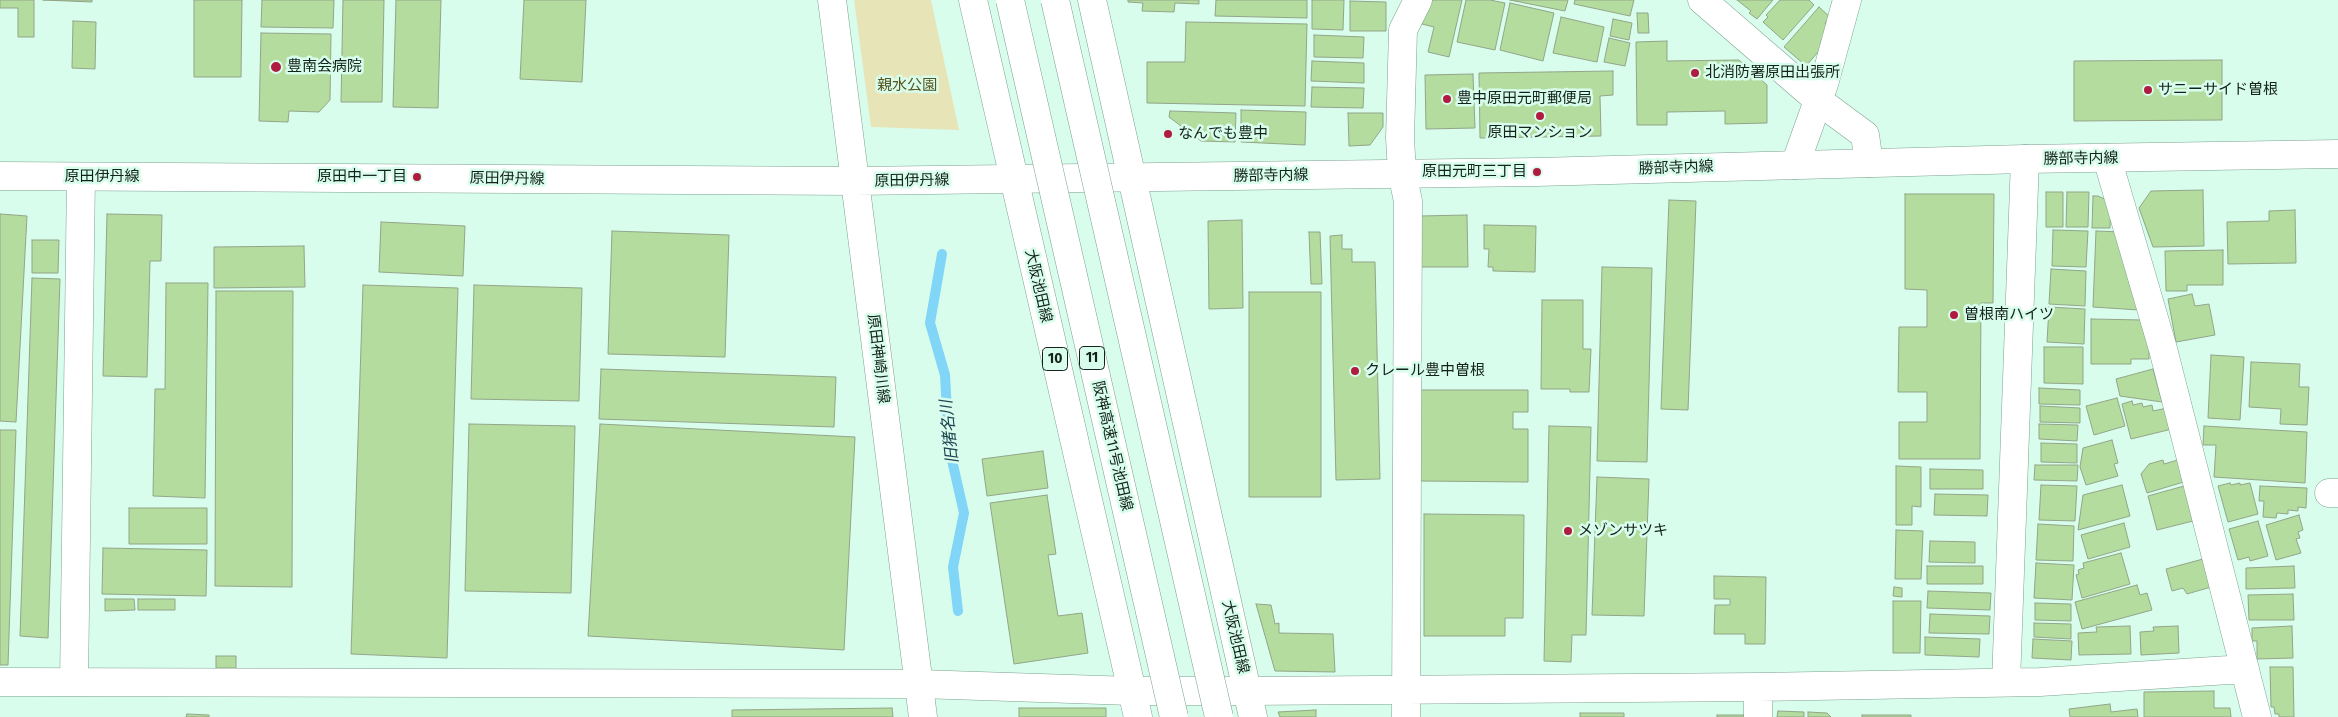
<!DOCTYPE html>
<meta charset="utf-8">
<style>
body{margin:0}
canvas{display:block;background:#d8fdec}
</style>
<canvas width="2338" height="717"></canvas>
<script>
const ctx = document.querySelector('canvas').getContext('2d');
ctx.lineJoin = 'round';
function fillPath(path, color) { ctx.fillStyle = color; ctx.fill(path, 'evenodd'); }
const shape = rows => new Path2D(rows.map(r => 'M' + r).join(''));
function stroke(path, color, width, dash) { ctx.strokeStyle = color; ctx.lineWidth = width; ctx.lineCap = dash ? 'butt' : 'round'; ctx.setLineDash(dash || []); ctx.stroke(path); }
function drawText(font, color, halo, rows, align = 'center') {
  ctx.font = font + ' "Fira Sans","Noto Sans JP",sans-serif'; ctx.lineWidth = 5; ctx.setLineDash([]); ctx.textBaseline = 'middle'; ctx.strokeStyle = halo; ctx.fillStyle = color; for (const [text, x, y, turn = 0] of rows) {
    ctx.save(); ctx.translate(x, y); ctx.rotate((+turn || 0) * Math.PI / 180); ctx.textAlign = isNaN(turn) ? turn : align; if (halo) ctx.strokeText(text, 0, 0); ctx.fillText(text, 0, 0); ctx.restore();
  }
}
fillPath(shape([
 [854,0,931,0,959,130,871,127]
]), '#e7e5b8');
stroke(shape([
 [942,254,930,323,945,375,949,447,964,513,953,567,958,611]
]), '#81d5f6', 10);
const building = shape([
 [0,0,34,0,34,37,18,37,18,8,0,8,0,0],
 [43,0,92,0,92,2,43,0],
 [194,0,242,0,241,77,194,77,194,0],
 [262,0,334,0,333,28,261,27,262,0],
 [343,0,384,0,382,102,341,102,343,0],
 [396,0,441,0,438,108,393,107,396,0],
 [524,0,586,0,582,82,520,79,524,0],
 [1128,0,1199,0,1199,4,1175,3,1174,12,1142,11,1143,3,1128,2,1128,0],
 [1216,0,1307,0,1307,18,1215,16,1216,0],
 [1312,0,1344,0,1343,30,1312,29,1312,0],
 [1428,0,1462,0,1449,57,1428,52,1434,27,1422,24,1428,0],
 [1466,0,1490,0,1505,3,1495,50,1457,42,1466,0],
 [1510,0,1568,0,1565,11,1510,0],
 [1575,0,1634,0,1630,16,1574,4,1575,0],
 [1737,0,1773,0,1757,19,1749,13,1751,11,1737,0],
 [1780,0,1809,0,1814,5,1783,40,1763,22,1768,17,1766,15,1780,0],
 [1350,1,1386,2,1386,31,1350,31,1350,1],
 [1510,3,1554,13,1543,61,1500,50,1510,3],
 [1819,7,1830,17,1825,23,1829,26,1823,33,1826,36,1820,43,1824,45,1806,66,1784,47,1819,7],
 [1637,13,1648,13,1649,33,1638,33,1637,13],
 [1561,17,1604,27,1597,62,1553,53,1561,17],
 [1613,19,1632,23,1629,40,1610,36,1613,19],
 [73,21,96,22,95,69,72,68,73,21],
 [1186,22,1307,24,1305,106,1147,103,1147,62,1185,62,1186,22],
 [261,33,331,34,330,100,319,112,289,111,288,122,259,121,261,33],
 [1314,35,1364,37,1363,58,1314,57,1314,35],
 [1609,38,1630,43,1625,66,1604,62,1609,38],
 [1667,41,1667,61,1739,60,1767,85,1767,123,1725,124,1725,111,1667,112,1667,125,1637,125,1636,42,1667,41],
 [2222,60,2222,120,2074,121,2074,61,2222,60],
 [1312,61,1364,63,1364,83,1311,81,1312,61],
 [1613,71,1613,95,1600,96,1601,136,1480,138,1479,73,1613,71],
 [1473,74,1475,128,1426,129,1425,75,1473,74],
 [1312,87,1364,88,1363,108,1311,107,1312,87],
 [1241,110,1306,112,1305,145,1241,142,1241,110],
 [1170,111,1236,113,1235,142,1201,141,1169,117,1170,111],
 [1348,113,1383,113,1383,127,1370,145,1349,146,1348,113],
 [2203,190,2204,246,2153,247,2139,208,2151,191,2203,190],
 [2046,192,2063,192,2063,227,2046,227,2046,192],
 [2067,192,2089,192,2088,227,2066,227,2067,192],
 [1905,194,1994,194,1993,303,1981,303,1980,459,1899,459,1899,422,1927,422,1927,392,1898,392,1899,327,1927,327,1927,290,1905,289,1905,194],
 [2093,196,2098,196,2111,202,2110,228,2092,228,2093,196],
 [1669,200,1696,201,1688,410,1661,409,1669,200],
 [2295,210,2296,263,2228,264,2227,222,2269,221,2269,211,2295,210],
 [0,214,27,216,16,422,0,421,0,214],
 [107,214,162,215,161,261,150,261,147,377,103,376,107,214],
 [1467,215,1468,267,1420,267,1420,216,1467,215],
 [1242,220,1243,308,1209,309,1208,221,1242,220],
 [381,222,465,226,463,276,379,272,381,222],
 [1484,225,1536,226,1535,272,1493,271,1493,267,1488,267,1489,249,1484,249,1484,225],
 [2053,230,2088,231,2086,267,2052,266,2053,230],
 [612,231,729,235,725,357,608,354,612,231],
 [2096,231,2121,232,2139,310,2093,307,2096,231],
 [1309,232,1320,232,1322,284,1311,284,1309,232],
 [1342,235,1342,249,1352,249,1352,262,1375,262,1380,479,1336,480,1330,236,1342,235],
 [32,240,59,240,58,273,32,273,32,240],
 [304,246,305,287,214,288,214,247,304,246],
 [2223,250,2223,285,2187,285,2187,291,2166,291,2165,251,2223,250],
 [1602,267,1652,268,1647,462,1597,461,1602,267],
 [2051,269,2086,271,2085,306,2049,304,2051,269],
 [32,278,60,279,48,638,20,636,32,278],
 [166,283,208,283,205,498,153,496,155,389,165,389,166,283],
 [363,285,458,288,447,658,351,654,363,285],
 [474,285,582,288,579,401,471,399,474,285],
 [216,291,293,291,292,587,215,586,216,291],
 [1249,292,1321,292,1321,497,1249,497,1249,292],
 [2192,294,2195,306,2209,304,2215,335,2176,342,2168,299,2192,294],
 [1542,300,1583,300,1583,349,1591,349,1589,392,1570,392,1570,389,1541,389,1542,300],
 [2049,307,2085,309,2084,344,2047,342,2049,307],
 [2091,319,2144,320,2144,334,2149,334,2149,359,2131,359,2131,364,2091,364,2091,319],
 [2044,347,2083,347,2083,384,2044,383,2044,347],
 [2211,355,2244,357,2240,420,2208,418,2211,355],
 [2251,362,2300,364,2299,387,2309,387,2307,425,2280,424,2281,409,2249,407,2251,362],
 [601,369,836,377,834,427,599,419,601,369],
 [2153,369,2162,402,2120,396,2116,379,2153,369],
 [2039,388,2080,390,2080,405,2039,404,2039,388],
 [1419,390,1528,390,1528,412,1513,412,1513,429,1528,429,1528,482,1419,481,1419,390],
 [2117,398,2125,426,2094,435,2086,406,2117,398],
 [2132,401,2133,405,2142,403,2143,407,2152,405,2153,411,2167,408,2172,429,2131,439,2122,404,2132,401],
 [2040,406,2080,408,2080,423,2040,422,2040,406],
 [469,424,575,426,571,593,465,591,469,424],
 [600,424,855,437,844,650,588,636,600,424],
 [2039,424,2078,425,2077,441,2039,439,2039,424],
 [1549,426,1591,427,1586,635,1572,635,1571,662,1544,661,1549,426],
 [2204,426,2307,432,2305,483,2214,477,2216,445,2203,445,2204,426],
 [0,430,16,430,8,665,0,665,0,430],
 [2112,440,2118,463,2114,464,2118,476,2086,485,2080,467,2083,448,2112,440],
 [2041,443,2077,444,2077,463,2041,462,2041,443],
 [1043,451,1048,488,987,496,982,459,1043,451],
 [2181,459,2187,481,2147,493,2141,474,2149,464,2163,460,2164,464,2181,459],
 [2035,465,2078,465,2077,481,2034,480,2035,465],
 [1896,466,1921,467,1921,507,1912,506,1912,525,1896,525,1896,466],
 [1930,469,1983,470,1983,489,1930,489,1930,469],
 [1597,477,1649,479,1644,616,1592,615,1597,477],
 [2230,483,2231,485,2240,483,2240,485,2250,483,2258,514,2228,522,2218,486,2230,483],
 [2041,485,2077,486,2075,521,2039,520,2041,485],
 [2122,485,2130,516,2078,530,2083,495,2122,485],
 [2184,486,2193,521,2157,530,2148,496,2184,486],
 [2260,486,2307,488,2306,508,2298,507,2298,511,2288,510,2288,514,2277,513,2276,518,2263,517,2264,501,2259,501,2260,486],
 [1935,494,1988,495,1987,516,1934,515,1935,494],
 [1047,495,1056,554,1048,555,1058,616,1082,613,1088,653,1014,664,990,503,1047,495],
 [129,508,207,508,207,544,129,544,129,508],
 [1424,514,1524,515,1523,618,1505,618,1505,636,1424,636,1424,514],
 [2299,515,2303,530,2298,532,2300,538,2296,539,2301,553,2276,560,2266,525,2299,515],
 [2258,521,2268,556,2250,561,2249,557,2238,560,2229,529,2258,521],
 [2124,523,2130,547,2088,559,2081,535,2124,523],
 [2038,524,2074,526,2073,561,2036,560,2038,524],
 [1896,530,1923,531,1921,579,1895,579,1896,530],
 [1930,541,1975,542,1975,563,1929,562,1930,541],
 [103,548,207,550,206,596,102,594,103,548],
 [2121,553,2130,584,2082,598,2076,575,2079,574,2078,570,2084,568,2083,563,2121,553],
 [2203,559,2211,587,2187,594,2183,588,2172,591,2166,569,2203,559],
 [2036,563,2074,565,2072,600,2034,598,2036,563],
 [1927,566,1983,566,1983,584,1927,584,1927,566],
 [2294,566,2295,588,2246,589,2246,568,2294,566],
 [1714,576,1766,577,1765,644,1745,644,1745,634,1714,634,1715,605,1730,605,1730,599,1714,599,1714,576],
 [2137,585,2140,595,2147,593,2152,610,2082,629,2075,602,2137,585],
 [1894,587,1902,588,1902,597,1893,596,1894,587],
 [1928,591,1991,593,1990,610,1927,608,1928,591],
 [2293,594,2294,620,2249,620,2248,595,2293,594],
 [105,599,134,599,135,610,105,611,105,599],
 [138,599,175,599,175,610,138,610,138,599],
 [1893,601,1921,601,1920,653,1893,653,1893,601],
 [2035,603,2071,604,2071,621,2035,620,2035,603],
 [1256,604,1271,605,1275,624,1279,623,1279,633,1333,634,1335,672,1275,671,1256,604],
 [1930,614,1990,616,1989,634,1929,633,1930,614],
 [2034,623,2071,624,2071,639,2034,637,2034,623],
 [2130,626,2131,654,2079,655,2078,633,2097,632,2096,627,2130,626],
 [2178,626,2179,653,2141,655,2140,632,2154,631,2153,627,2178,626],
 [2292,626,2293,658,2257,659,2257,641,2252,641,2252,628,2292,626],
 [1925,637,1980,639,1979,657,1925,655,1925,637],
 [2033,639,2072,641,2071,660,2032,658,2033,639],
 [216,656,236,656,236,668,216,668,216,656],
 [2270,667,2293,667,2294,717,2279,717,2279,714,2275,714,2274,707,2271,707,2270,667],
 [2214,691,2214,708,2230,708,2231,717,2144,717,2144,692,2214,691],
 [2110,704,2111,712,2137,709,2138,717,2070,717,2069,709,2110,704],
 [892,708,893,717,732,717,732,710,892,708],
 [1019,708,1106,708,1106,717,1019,717,1019,708],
 [1316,710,1316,717,1280,717,1278,712,1316,710],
 [1778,711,1804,712,1804,717,1777,717,1778,711],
 [1808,712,1827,713,1831,717,1808,717,1808,712],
 [1580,713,1624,713,1624,717,1580,717,1580,713],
 [187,714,209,715,209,717,186,717,187,714],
 [1717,715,1744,715,1745,717,1717,717,1717,715],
 [1862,715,1911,715,1911,717,1862,717,1862,715]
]);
fillPath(building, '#b3dc9e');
stroke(building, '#93a589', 1);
const minor = shape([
 [1702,0,1819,101,1865,135,1869,163],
 [2107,158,2163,349,2257,717],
 [1795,165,1824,84,1847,0],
 [2329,493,2338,493],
 [0,682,919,684,1132,691,1247,691,1758,687,2040,682,2245,669],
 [74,682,81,177],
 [2006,682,2025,159],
 [1406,717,1408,201,1402,173,1400,138,1403,30,1418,0],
 [1758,717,1758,687]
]);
const tertiary = shape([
 [832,0,923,717],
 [0,176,855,181,1537,172,2025,159,2338,154]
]);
const primary = shape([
 [973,0,1138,717],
 [1092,0,1253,717]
]);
stroke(minor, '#7ea191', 29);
stroke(tertiary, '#7ea191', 29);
stroke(primary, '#7ea191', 29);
stroke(minor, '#fff', 28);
stroke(tertiary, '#fff', 28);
stroke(primary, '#fff', 28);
const motorwayBridge = shape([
 [1010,0,1174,717],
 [1055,0,1219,717]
]);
stroke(motorwayBridge, '#7ea191', 29, []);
stroke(motorwayBridge, '#fff', 28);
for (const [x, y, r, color] of [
 [276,67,6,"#af1c3f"],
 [1695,73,5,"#af1c3f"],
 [2148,90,5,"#af1c3f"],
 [1447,99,5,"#af1c3f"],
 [1540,116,5,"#af1c3f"],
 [1168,134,5,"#af1c3f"],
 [1537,172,5,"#af1c3f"],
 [417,177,5,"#af1c3f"],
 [1954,315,5,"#af1c3f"],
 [1355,371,5,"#af1c3f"],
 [1568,531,5,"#af1c3f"]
]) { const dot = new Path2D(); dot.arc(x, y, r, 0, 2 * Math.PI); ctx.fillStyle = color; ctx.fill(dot); stroke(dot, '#d8fdec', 2); }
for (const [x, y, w] of [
 [1092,358,25],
 [1055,359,25]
]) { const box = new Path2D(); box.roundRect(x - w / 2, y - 11.5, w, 23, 4); ctx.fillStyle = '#d8fdec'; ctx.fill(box); stroke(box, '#14221c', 1); }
drawText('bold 14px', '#14221c', null, [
 ["11",1092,358],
 ["10",1055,359]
]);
drawText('15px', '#14221c', '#d8fdec', [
 ["豊南会病院",287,67],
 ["北消防署原田出張所",1705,73],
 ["サニーサイド曽根",2158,90],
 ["豊中原田元町郵便局",1457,99],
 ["原田マンション",1540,133,"center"],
 ["なんでも豊中",1178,134],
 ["原田元町三丁目",1527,172,"right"],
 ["原田中一丁目",407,177,"right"],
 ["曽根南ハイツ",1964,315],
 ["クレール豊中曽根",1365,371],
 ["メゾンサツキ",1578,531]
], 'left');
drawText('15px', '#58541e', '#d8fdec', [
 ["親水公園",907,86]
]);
drawText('15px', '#14221c', '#d8fdec', [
 ["勝部寺内線",2081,159,-1],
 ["勝部寺内線",1676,168,-2],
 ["勝部寺内線",1271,176,-1],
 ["原田伊丹線",102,177],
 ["原田伊丹線",507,179,1],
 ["原田伊丹線",912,181,-1],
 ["大阪池田線",1038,286,77],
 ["原田神崎川線",878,359,83],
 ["阪神高速11号池田線",1112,446,77],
 ["大阪池田線",1235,637,77]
]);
drawText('italic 16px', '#1d4351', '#d8fdec', [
 ["旧猪名川",950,432,-96]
]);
</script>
